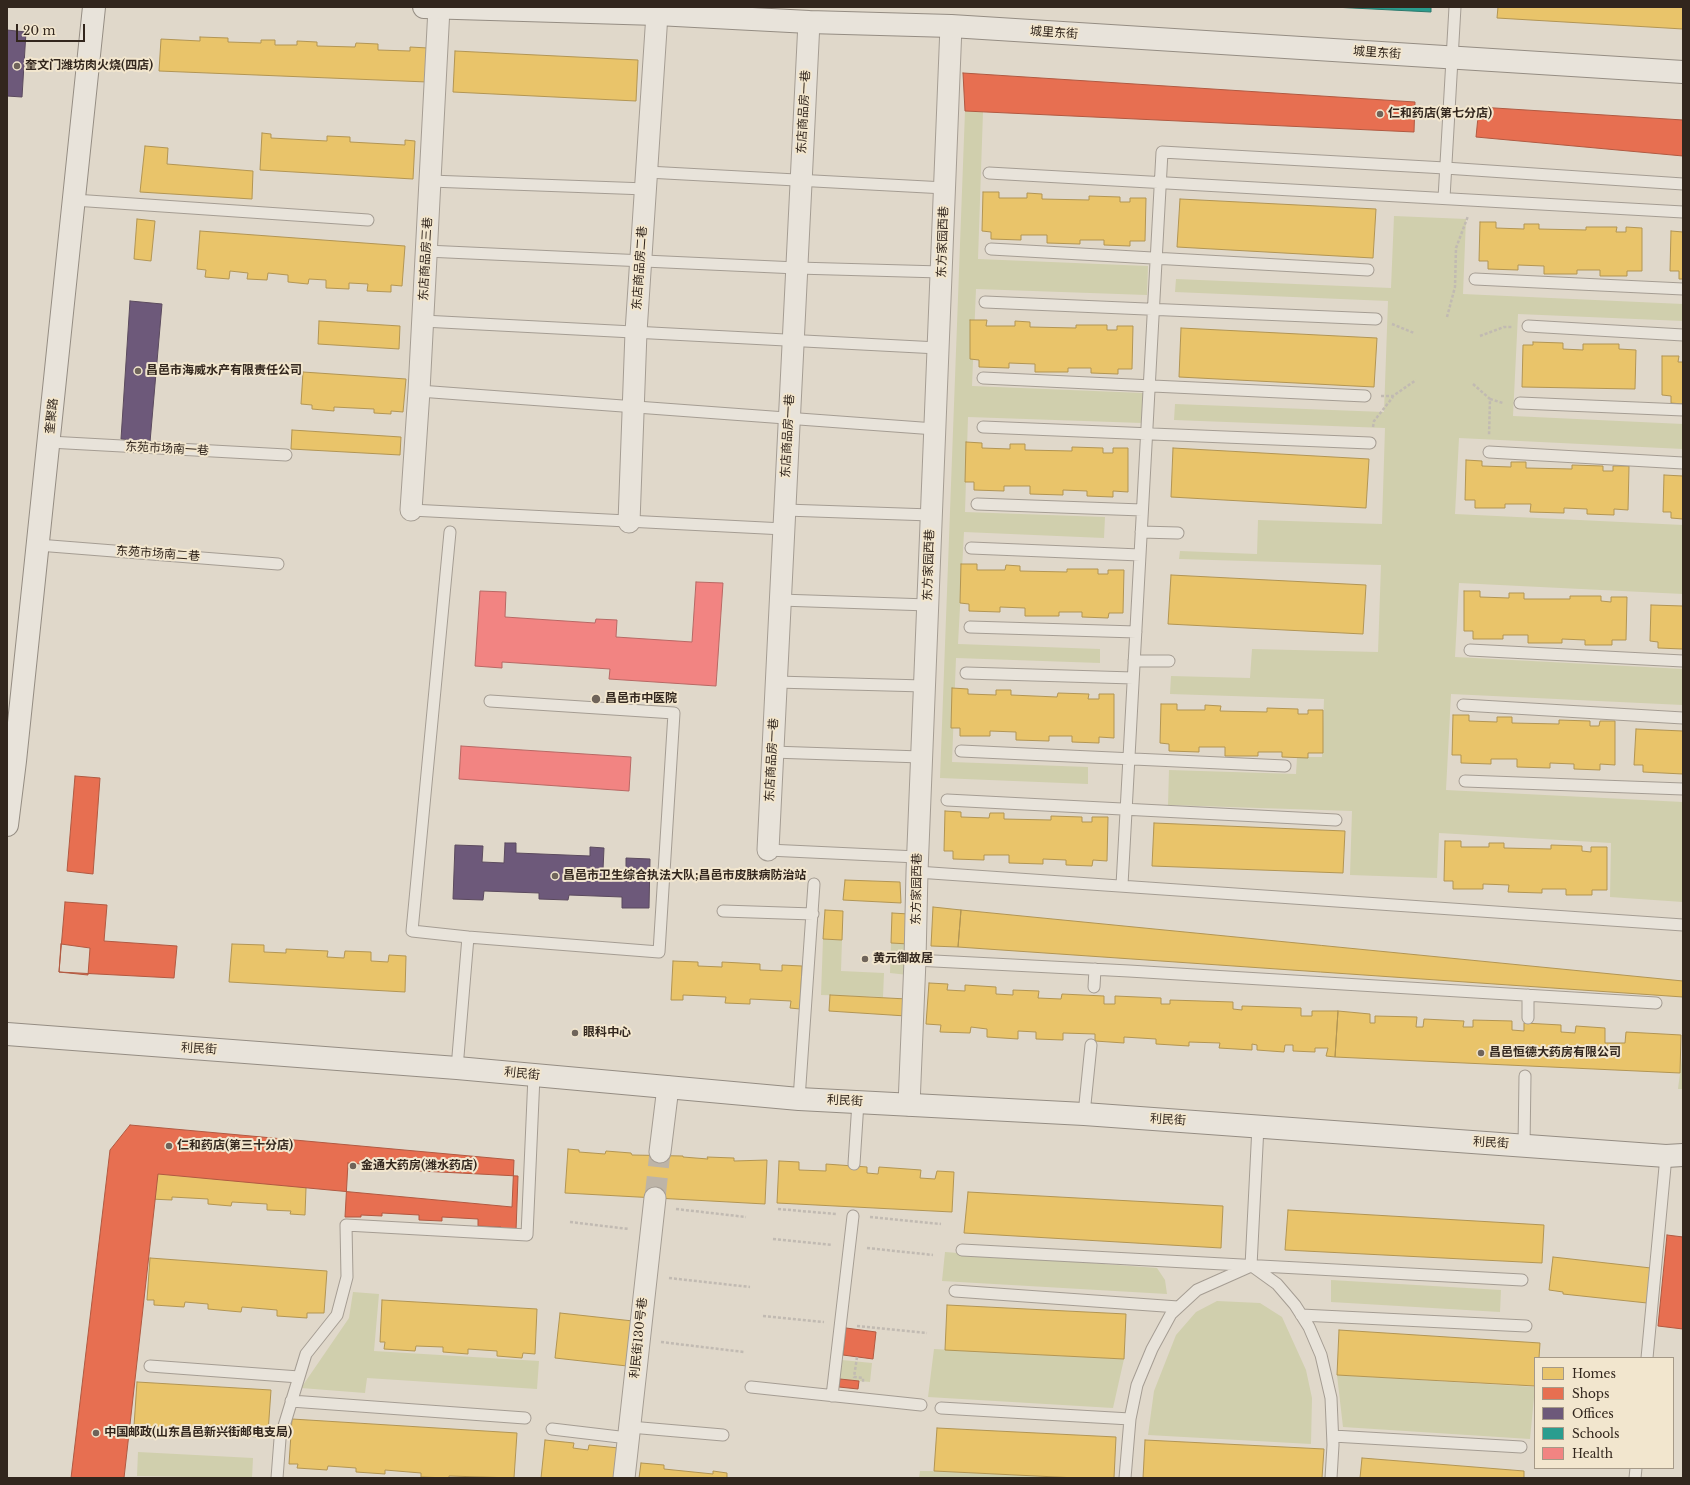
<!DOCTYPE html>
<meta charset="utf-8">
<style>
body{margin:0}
#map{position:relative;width:1690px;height:1485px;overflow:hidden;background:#e0d8ca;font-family:"Libre Baskerville",serif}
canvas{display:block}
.frame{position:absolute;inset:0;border:8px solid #32261d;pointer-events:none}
.legend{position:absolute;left:1534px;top:1357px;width:140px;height:112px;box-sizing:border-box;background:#f2e6ce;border:1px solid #a59987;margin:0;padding:5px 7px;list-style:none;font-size:12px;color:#32261d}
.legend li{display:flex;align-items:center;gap:8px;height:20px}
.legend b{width:20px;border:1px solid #a59987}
.scale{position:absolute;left:16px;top:24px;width:69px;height:18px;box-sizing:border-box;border:2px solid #32261d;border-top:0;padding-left:5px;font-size:12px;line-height:14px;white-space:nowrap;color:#32261d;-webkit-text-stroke:3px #f2e6ce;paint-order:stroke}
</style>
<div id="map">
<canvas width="1690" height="1485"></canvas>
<div class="frame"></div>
<ul class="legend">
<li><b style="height:11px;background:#e9c46a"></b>Homes</li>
<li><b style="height:11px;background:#e76f51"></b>Shops</li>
<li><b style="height:11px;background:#6d597a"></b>Offices</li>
<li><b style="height:11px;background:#2a9d8f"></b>Schools</li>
<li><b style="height:11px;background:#f28482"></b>Health</li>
</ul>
<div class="scale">20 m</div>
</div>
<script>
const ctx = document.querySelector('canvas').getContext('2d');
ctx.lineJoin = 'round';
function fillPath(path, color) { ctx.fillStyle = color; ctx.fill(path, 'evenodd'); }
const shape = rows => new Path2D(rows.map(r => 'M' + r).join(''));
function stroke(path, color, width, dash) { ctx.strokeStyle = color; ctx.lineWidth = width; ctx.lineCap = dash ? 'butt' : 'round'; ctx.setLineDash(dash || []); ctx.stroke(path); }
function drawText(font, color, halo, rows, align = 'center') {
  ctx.font = font + ' "Libre Baskerville","Noto Sans SC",serif'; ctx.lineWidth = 4; ctx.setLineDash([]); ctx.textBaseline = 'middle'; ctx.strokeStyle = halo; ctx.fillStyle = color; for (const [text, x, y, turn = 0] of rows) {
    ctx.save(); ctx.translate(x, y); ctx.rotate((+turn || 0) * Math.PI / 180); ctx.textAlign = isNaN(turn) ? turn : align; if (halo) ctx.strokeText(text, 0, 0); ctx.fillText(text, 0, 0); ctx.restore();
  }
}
fillPath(shape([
 [965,111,983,112,978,259,1148,266,1147,295,976,289,972,386,1143,393,1142,423,968,417,965,512,1105,517,1104,538,964,532,958,644,1100,649,1100,663,956,658,952,762,1088,767,1088,784,940,778],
 [1394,216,1466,219,1463,294,1683,304,1683,321,1518,314,1513,416,1683,424,1683,449,1459,438,1455,514,1683,525,1683,594,1459,583,1455,657,1683,669,1683,705,1451,694,1446,790,1683,802,1683,902,1610,897,1611,843,1439,833,1437,878,1350,875,1352,811,1168,805,1169,770,1296,774,1297,757,1322,757,1324,699,1170,694,1171,676,1250,678,1252,649,1378,652,1381,565,1179,559,1180,551,1257,554,1258,520,1382,524,1385,428,1174,420,1175,404,1384,412,1388,301,1175,292,1176,279,1391,288],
 [823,939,842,940,841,971,884,973,883,997,821,995],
 [891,943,909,944,908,975,890,973],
 [1683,1050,1683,1089,1678,1089],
 [945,1252,1157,1268,1165,1280,1167,1294,942,1281],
 [1331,1280,1501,1290,1500,1312,1331,1302],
 [353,1292,379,1294,374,1351,539,1361,537,1389,367,1378,365,1393,301,1388,349,1318],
 [1217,1301,1260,1303,1282,1317,1306,1370,1312,1398,1311,1444,1148,1435,1154,1391,1176,1335,1196,1312],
 [934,1349,1124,1359,1113,1408,928,1397],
 [842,1360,872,1363,870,1382,840,1379],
 [1337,1375,1535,1387,1530,1439,1343,1427],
 [138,1452,253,1458,252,1478,137,1476],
 [920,1471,934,1471,1077,1478,919,1478]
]), '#d0cfad');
const homes = shape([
 [1498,7,1683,7,1683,29,1497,18,1498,7],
 [200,37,228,38,228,42,261,43,261,40,275,40,275,45,297,45,297,41,317,42,317,46,355,47,356,43,378,44,378,50,410,51,410,47,428,48,427,82,159,71,161,39,200,41,200,37],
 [455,51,638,60,636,101,453,92,455,51],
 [262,133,271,134,271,138,327,141,327,136,350,137,350,142,405,145,405,140,415,141,413,179,260,170,262,133],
 [145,146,168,148,167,164,253,171,252,199,140,192,145,146],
 [983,192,999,192,999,198,1027,198,1027,193,1042,194,1042,199,1089,200,1089,196,1120,197,1120,202,1130,202,1130,198,1146,198,1145,241,1130,241,1130,246,1104,245,1104,240,1080,240,1080,244,1047,243,1047,235,1021,235,1021,240,991,239,991,232,982,231,983,192],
 [1180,199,1376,209,1373,258,1177,247,1180,199],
 [137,219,155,221,151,261,134,259,137,219],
 [1480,222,1496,222,1496,228,1524,229,1524,224,1539,224,1539,229,1586,230,1586,227,1617,227,1616,232,1626,232,1626,227,1642,228,1642,271,1627,271,1627,276,1600,276,1600,270,1577,270,1577,274,1544,274,1544,266,1518,265,1518,270,1488,269,1488,261,1479,261,1480,222],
 [200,231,405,246,402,286,391,285,391,292,367,291,368,284,349,283,349,289,326,288,326,280,309,279,308,284,288,282,288,275,268,273,267,280,247,279,248,273,230,271,229,279,205,277,206,270,197,269,200,231],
 [1671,231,1683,232,1683,279,1679,279,1679,271,1670,271,1671,231],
 [970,320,987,320,986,326,1015,326,1015,321,1030,322,1030,327,1076,328,1076,325,1107,325,1107,330,1117,330,1117,326,1133,326,1132,369,1118,369,1118,374,1091,373,1091,368,1068,368,1068,372,1035,372,1035,364,1009,363,1009,368,979,367,979,360,970,359,970,320],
 [319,321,400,326,399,349,318,344,319,321],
 [1181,328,1377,338,1374,387,1179,377,1181,328],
 [1533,342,1563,343,1563,349,1583,350,1583,344,1619,344,1619,349,1636,350,1635,389,1522,387,1523,345,1533,345,1533,342],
 [1662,356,1679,356,1678,362,1683,362,1683,404,1671,403,1671,396,1662,395,1662,356],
 [303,372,406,379,403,412,391,411,391,414,374,413,374,409,334,407,334,411,312,409,312,405,301,404,303,372],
 [292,430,401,437,400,455,291,449,292,430],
 [966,442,982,443,982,448,1010,449,1010,444,1025,444,1025,450,1072,451,1072,447,1103,448,1103,453,1113,453,1113,448,1128,448,1128,492,1113,491,1113,497,1087,496,1087,491,1063,490,1063,495,1030,494,1030,486,1004,486,1004,491,974,490,974,482,965,482,966,442],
 [1173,448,1369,459,1366,508,1171,497,1173,448],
 [1466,460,1482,461,1482,466,1511,467,1511,462,1526,462,1526,468,1572,469,1572,465,1603,466,1603,471,1613,471,1613,466,1629,466,1628,510,1614,509,1614,515,1587,514,1587,509,1564,508,1564,513,1530,512,1531,504,1505,504,1505,508,1475,508,1475,500,1465,500,1466,460],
 [1664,475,1683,476,1683,519,1671,518,1671,512,1663,512,1664,475],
 [961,564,977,564,977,570,1005,570,1006,565,1020,566,1020,571,1067,572,1067,569,1098,569,1098,574,1108,574,1108,570,1124,570,1123,613,1109,613,1108,618,1082,617,1082,612,1059,612,1059,616,1025,616,1025,608,1000,607,1000,612,969,611,969,604,960,603,961,564],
 [1171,575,1366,585,1363,634,1168,624,1171,575],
 [1464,591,1480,591,1480,597,1509,598,1509,593,1524,593,1524,599,1570,599,1570,596,1601,596,1601,601,1611,602,1611,597,1627,597,1626,640,1612,640,1612,645,1585,645,1585,640,1562,639,1562,643,1528,643,1528,635,1503,635,1503,639,1473,639,1473,631,1464,631,1464,591],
 [1651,605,1683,606,1683,649,1658,648,1658,642,1650,641,1651,605],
 [952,688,968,689,968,694,996,695,996,690,1011,690,1011,695,1057,697,1058,693,1089,694,1088,699,1099,699,1099,694,1114,694,1114,738,1099,737,1099,743,1072,742,1072,736,1049,736,1049,741,1016,740,1016,732,990,731,990,736,960,736,960,728,951,728,952,688],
 [1161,704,1177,704,1177,710,1205,710,1205,705,1221,706,1220,711,1267,712,1267,708,1298,709,1298,714,1308,714,1308,710,1323,710,1323,753,1308,753,1308,758,1282,757,1282,752,1258,752,1258,756,1225,756,1225,747,1199,747,1199,752,1169,751,1169,744,1160,743,1161,704],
 [1453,715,1469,715,1469,721,1497,722,1497,717,1512,717,1512,723,1559,724,1559,720,1590,721,1590,726,1599,726,1600,721,1615,721,1615,765,1600,764,1600,770,1574,769,1574,764,1550,763,1550,768,1517,767,1517,759,1491,759,1491,764,1461,763,1461,755,1452,755,1453,715],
 [1636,729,1683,731,1683,774,1643,772,1643,765,1634,765,1636,729],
 [945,811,961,812,961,817,989,818,990,813,1004,813,1004,819,1051,820,1051,816,1082,817,1082,822,1092,822,1092,817,1108,817,1107,861,1093,860,1092,866,1066,865,1066,860,1043,859,1043,864,1009,863,1009,855,984,855,984,860,953,859,953,851,944,851,945,811],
 [1154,823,1345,831,1343,873,1152,866,1154,823],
 [1445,841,1461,841,1461,847,1489,847,1489,843,1504,843,1504,848,1551,849,1551,845,1582,846,1582,851,1591,852,1591,847,1607,847,1607,890,1592,890,1592,895,1566,895,1566,889,1542,889,1542,893,1508,892,1509,885,1483,884,1483,889,1453,889,1453,881,1444,881,1445,841],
 [845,880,900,882,901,903,843,900,845,880],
 [933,907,961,910,958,947,931,946,933,907],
 [825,910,843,911,842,940,823,939,825,910],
 [961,910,1683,981,1683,997,958,947,961,910],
 [892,913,909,914,909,944,891,943,892,913],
 [232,944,264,945,264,952,286,953,286,949,328,951,327,957,344,958,345,951,371,952,371,961,388,962,389,955,406,956,405,992,229,982,232,944],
 [673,961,698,962,698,966,722,967,722,962,760,964,760,970,782,971,782,965,802,966,800,1009,790,1008,791,1001,750,999,750,1004,725,1003,726,997,683,995,683,1000,671,1000,673,961],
 [929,983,948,984,947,990,965,991,965,985,996,987,996,994,1013,995,1013,990,1039,991,1038,998,1061,999,1062,994,1104,996,1104,1004,1115,1004,1115,996,1161,998,1161,1004,1170,1004,1170,1000,1233,1002,1233,1009,1242,1010,1242,1006,1301,1008,1301,1016,1312,1016,1312,1011,1338,1011,1335,1057,1326,1056,1328,1048,1315,1048,1315,1052,1293,1051,1293,1045,1285,1045,1284,1052,1257,1050,1257,1045,1252,1044,1252,1050,1219,1048,1220,1043,1189,1042,1189,1046,1156,1044,1156,1039,1124,1037,1124,1043,1095,1041,1095,1034,1063,1033,1063,1040,1036,1039,1036,1032,1018,1031,1018,1039,987,1037,987,1029,971,1027,970,1033,940,1032,941,1025,926,1024,929,983],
 [830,995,907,999,906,1016,829,1011,830,995],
 [1338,1011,1370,1014,1370,1023,1375,1023,1375,1016,1417,1017,1416,1027,1423,1027,1424,1019,1464,1021,1463,1027,1473,1027,1473,1020,1512,1021,1512,1030,1524,1031,1524,1023,1561,1025,1561,1032,1575,1033,1576,1026,1605,1028,1605,1043,1625,1043,1626,1032,1681,1035,1680,1073,1335,1057,1338,1011],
 [137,1148,152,1148,151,1152,307,1161,305,1215,290,1214,291,1211,267,1210,267,1204,232,1202,231,1206,208,1204,208,1199,172,1197,172,1200,150,1199,150,1202,134,1201,137,1148],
 [568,1149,579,1150,579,1152,605,1154,606,1151,631,1153,632,1155,683,1156,683,1157,708,1159,707,1157,734,1158,734,1161,767,1160,765,1204,565,1193,568,1149],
 [779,1161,799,1162,799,1170,826,1171,826,1164,867,1167,867,1173,878,1174,879,1167,921,1170,920,1178,935,1179,937,1171,954,1172,952,1212,777,1203,779,1161],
 [968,1192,1223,1206,1221,1248,964,1233,968,1192],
 [1288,1210,1544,1225,1542,1263,1285,1250,1288,1210],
 [1553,1257,1651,1268,1647,1303,1563,1294,1563,1292,1549,1290,1553,1257],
 [150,1258,327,1271,324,1313,307,1313,307,1318,277,1316,277,1310,242,1307,241,1312,208,1309,208,1304,185,1302,184,1307,154,1305,154,1300,147,1300,150,1258],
 [382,1300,537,1309,535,1354,523,1353,522,1358,497,1356,497,1351,468,1349,468,1354,443,1352,443,1347,416,1346,415,1351,384,1349,385,1342,380,1342,382,1300],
 [947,1305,1126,1314,1124,1359,945,1350,947,1305],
 [560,1313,633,1321,627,1366,555,1358,560,1313],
 [1339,1330,1540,1343,1539,1358,1535,1358,1535,1386,1337,1375,1339,1330],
 [137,1382,271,1390,268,1433,258,1433,258,1437,232,1435,232,1431,223,1431,223,1436,192,1434,193,1429,174,1428,174,1434,141,1432,141,1426,134,1426,137,1382],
 [292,1419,517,1433,514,1478,449,1476,449,1478,421,1477,421,1473,385,1470,385,1474,356,1472,356,1468,328,1466,327,1470,297,1468,298,1464,289,1464,292,1419],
 [937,1428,1116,1437,1114,1478,1077,1478,934,1471,937,1428],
 [545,1440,574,1443,573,1448,588,1450,589,1445,619,1448,615,1478,541,1478,545,1440],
 [1145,1440,1324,1449,1322,1478,1143,1478,1145,1440],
 [1362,1458,1524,1471,1524,1478,1360,1478,1362,1458],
 [641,1463,664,1465,664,1469,713,1474,713,1471,727,1473,727,1478,639,1478,641,1463]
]);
fillPath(homes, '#e9c46a');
stroke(homes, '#b29553', 1);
const shops = shape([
 [963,73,1415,102,1414,132,965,111,963,73],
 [1479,107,1683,120,1683,156,1476,137,1479,107],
 [75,776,100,778,93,874,67,871,75,776],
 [65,902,107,905,104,941,177,946,174,978,59,972,65,902],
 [61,944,90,948,88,975,59,972,61,944],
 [130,1125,514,1160,512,1207,158,1174,124,1478,71,1478,110,1150,130,1125],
 [348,1163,362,1164,362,1168,518,1176,516,1231,501,1230,501,1227,478,1226,478,1219,442,1217,442,1221,419,1220,419,1215,382,1213,382,1216,361,1215,361,1217,345,1217,348,1163],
 [1667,1235,1683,1237,1683,1329,1658,1326,1667,1235],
 [846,1328,876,1332,873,1359,843,1355,846,1328],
 [840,1379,859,1381,858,1389,839,1387,840,1379]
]);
fillPath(shops, '#e76f51');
stroke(shops, '#b15941', 1);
const offices = shape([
 [7,30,26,32,22,97,7,96,7,30],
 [130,301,162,304,150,442,121,439,130,301],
 [505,843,516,843,516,853,590,856,590,847,604,848,603,870,626,871,626,858,650,859,649,908,622,908,622,897,569,895,568,900,539,899,539,893,484,891,483,900,453,899,455,845,483,846,482,862,504,863,505,843]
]);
fillPath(offices, '#6d597a');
stroke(offices, '#5b4a5e', 1);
const schools = shape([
 [1333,7,1431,7,1431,12,1333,7]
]);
fillPath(schools, '#2a9d8f');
stroke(schools, '#2c796d', 1);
const health = shape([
 [696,582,723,583,716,686,609,679,610,669,502,662,502,668,475,666,480,591,506,592,505,617,595,623,596,619,617,620,616,637,692,642,696,582],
 [461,746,631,757,629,791,459,779,461,746]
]);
fillPath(health, '#f28482');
stroke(health, '#b86864', 1);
stroke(shape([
 [655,1198,660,1152]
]), '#bdb4a7', 21, [21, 10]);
const lane = shape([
 [647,172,945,188],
 [989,173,1683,212],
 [430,181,646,189],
 [1444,198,1455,7],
 [74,200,368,220],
 [991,249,1368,270],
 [426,251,797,268,941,272],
 [1475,279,1683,289],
 [985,302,1376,319],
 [423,321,938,348],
 [1528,326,1683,335],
 [983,378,1365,396],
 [419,391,935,429],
 [1520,403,1683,410],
 [983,427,1370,443],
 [49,442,286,455],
 [1489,452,1683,463],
 [977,504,1142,510],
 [411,510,784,529],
 [785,510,931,515],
 [450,532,412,931,468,937],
 [1141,532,1178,533],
 [38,545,278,564],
 [971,548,1140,555],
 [780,600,928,605],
 [970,627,1136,632],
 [1470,650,1683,661],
 [1134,661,1169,661],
 [966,673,1133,678],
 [776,682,924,686],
 [1463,705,1683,718],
 [961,751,1285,766],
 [772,752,921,757],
 [1465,781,1683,789],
 [947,800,1336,820],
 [768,850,917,857],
 [917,872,1683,925],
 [1122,885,1162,152,1445,168,1683,184],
 [723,911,813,914],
 [915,960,1129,971,1656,1003],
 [1094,987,1095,969],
 [1528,1018,1528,995],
 [457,1068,468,937,659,952,674,713,490,701],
 [799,1099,814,884],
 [1084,1114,1091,1045],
 [1524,1146,1525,1076],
 [854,1164,858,1102],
 [962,1250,1522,1280],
 [1252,1266,1277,1284,1295,1305,1309,1327,1321,1355,1331,1398,1333,1445,1331,1478],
 [955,1291,1178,1307],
 [1301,1315,1526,1326],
 [1647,1358,1666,1156],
 [150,1366,299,1377],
 [751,1387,921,1405],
 [832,1396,853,1216],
 [291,1401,525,1418],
 [941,1408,1130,1419],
 [630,1427,723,1435],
 [552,1429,628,1438],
 [1333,1436,1521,1447],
 [277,1478,280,1439,306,1354,337,1315,347,1277,346,1225,527,1235,534,1076],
 [1125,1478,1130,1419,1137,1385,1152,1349,1171,1314,1197,1290,1251,1266,1258,1126],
 [1635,1478,1636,1468]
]);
const street = shape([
 [411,510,419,391,439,8],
 [629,522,636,332,657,14],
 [768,850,809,22],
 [909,1105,915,960,917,872,951,26],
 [660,1152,668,1087],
 [624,1478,655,1198]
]);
const secondary = shape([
 [424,7,657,14,809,22,951,26,1683,72],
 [7,825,15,761,94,7],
 [7,1034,457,1068,799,1099,1084,1114,1666,1156,1683,1155]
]);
stroke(lane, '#a59d93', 13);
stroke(street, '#a59d93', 23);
stroke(secondary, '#958d83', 24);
stroke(shape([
 [1447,317,1455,287,1456,248,1468,216],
 [1392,324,1414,333],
 [1480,336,1504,327,1512,327],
 [1473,384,1490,399,1489,436],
 [1381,396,1393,396,1416,380],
 [1490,399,1503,403],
 [1373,427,1374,421,1393,397],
 [676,1209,746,1217],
 [778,1209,836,1214],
 [870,1217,941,1224],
 [570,1222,629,1229],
 [773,1239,832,1245],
 [867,1248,933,1255],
 [669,1278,750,1287],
 [763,1316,824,1322],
 [857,1326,927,1333],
 [661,1342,744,1352],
 [857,1357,854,1377,863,1378,863,1382]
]), '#c1bab2', 2.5, [3, 2]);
stroke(lane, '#e8e3da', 11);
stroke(street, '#e8e3da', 21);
stroke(secondary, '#e8e3da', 22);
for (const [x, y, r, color] of [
 [17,66,4,"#6f645a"],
 [1380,114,4,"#6f645a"],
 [138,371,4,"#6f645a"],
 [596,699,5,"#6f645a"],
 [555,876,4,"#6f645a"],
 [865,959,4,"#6f645a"],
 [575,1033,4,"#6f645a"],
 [1481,1053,4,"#6f645a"],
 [169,1146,4,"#6f645a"],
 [353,1166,4,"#6f645a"],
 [96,1433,4,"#6f645a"]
]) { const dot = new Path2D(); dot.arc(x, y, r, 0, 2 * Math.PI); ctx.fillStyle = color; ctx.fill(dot); stroke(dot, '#f2e6ce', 1.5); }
drawText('12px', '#32261d', '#f2e6ce', [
 ["城里东街",1054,33,4],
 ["城里东街",1377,53,4],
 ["东店商品房一巷",804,112,-87],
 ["东方家园西巷",943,242,-88],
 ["东店商品房三巷",426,259,-87],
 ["东店商品房二巷",640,268,-86],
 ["奎聚路",52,416,-84],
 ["东店商品房一巷",788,436,-87],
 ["东苑市场南一巷",167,449,3],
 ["东苑市场南二巷",158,554,4],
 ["东方家园西巷",929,565,-88],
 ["东店商品房一巷",772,760,-87],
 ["东方家园西巷",917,889,-89],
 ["利民街",199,1049,4],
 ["利民街",522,1074,6],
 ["利民街",845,1101,3],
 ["利民街",1168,1120,4],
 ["利民街",1491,1143,4],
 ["利民街130号巷",639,1338,-84]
]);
drawText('bold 12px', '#32261d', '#f2e6ce', [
 ["奎文门潍坊肉火烧(四店)",25,66],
 ["仁和药店(第七分店)",1388,114],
 ["昌邑市海威水产有限责任公司",146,371],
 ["昌邑市中医院",605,699],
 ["昌邑市卫生综合执法大队;昌邑市皮肤病防治站",563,876],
 ["黄元御故居",873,959],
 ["眼科中心",583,1033],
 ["昌邑恒德大药房有限公司",1489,1053],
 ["仁和药店(第三十分店)",177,1146],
 ["金通大药房(潍水药店)",361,1166],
 ["中国邮政(山东昌邑新兴街邮电支局)",104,1433]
], 'left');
</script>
